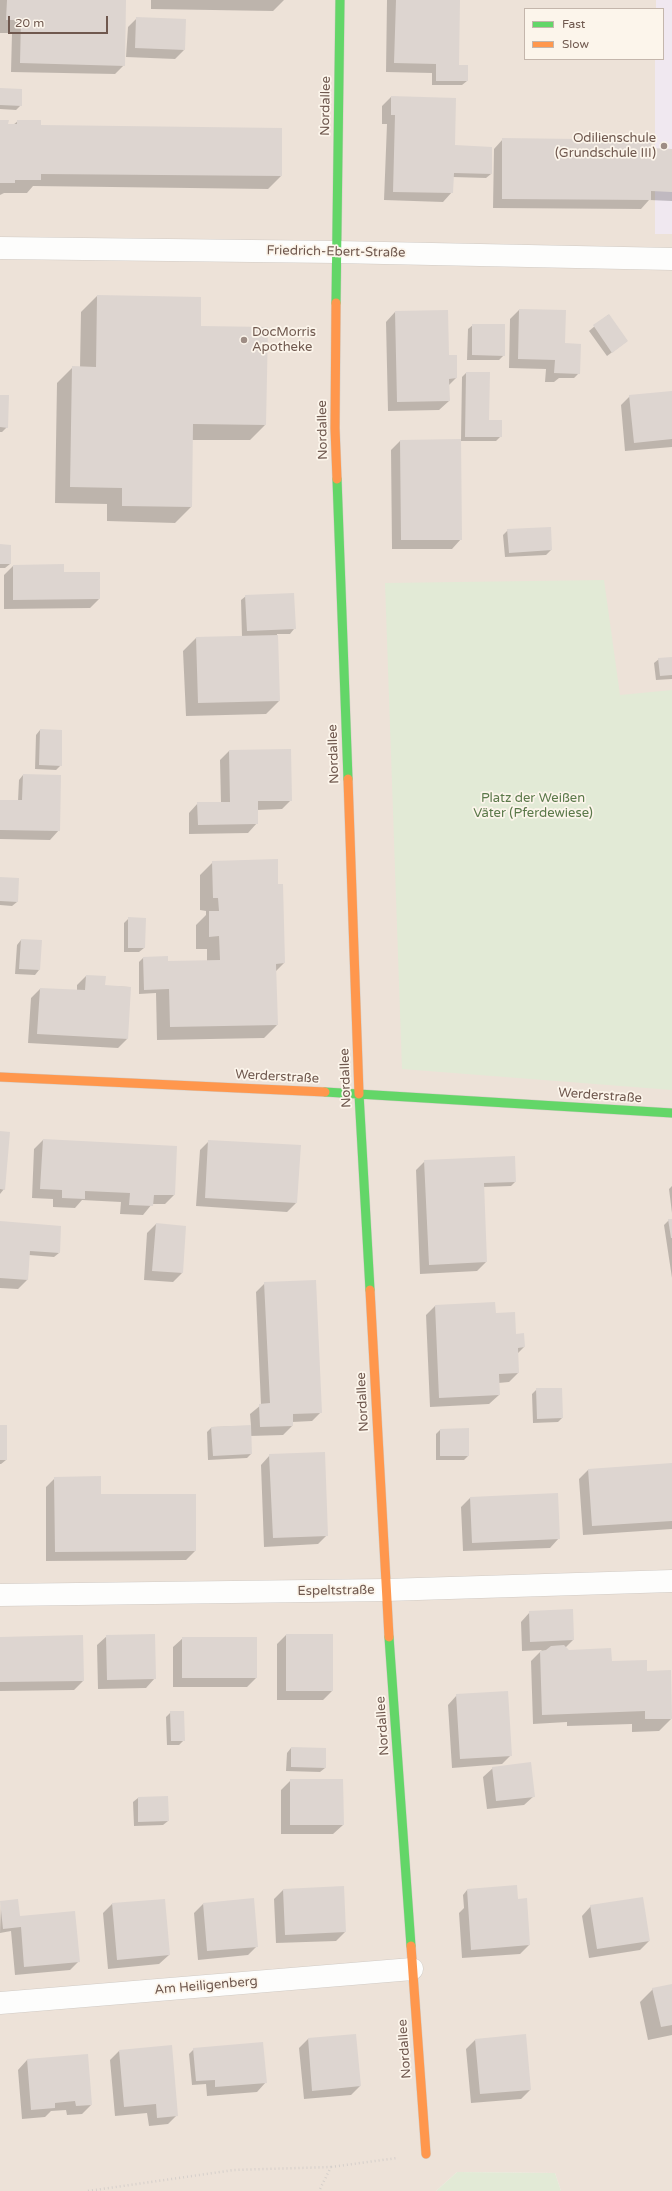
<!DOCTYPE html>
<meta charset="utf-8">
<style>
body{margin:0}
#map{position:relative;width:672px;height:2191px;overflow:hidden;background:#f4efea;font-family:"Varela Round",sans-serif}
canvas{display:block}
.legend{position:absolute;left:524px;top:8px;width:140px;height:52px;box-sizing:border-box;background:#fcf5eb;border:1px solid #c4b6ac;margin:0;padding:5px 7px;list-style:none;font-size:12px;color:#6f584e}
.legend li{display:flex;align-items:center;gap:8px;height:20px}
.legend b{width:20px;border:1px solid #c4b6ac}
.scale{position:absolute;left:8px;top:16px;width:100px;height:18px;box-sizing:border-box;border:2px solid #6f584e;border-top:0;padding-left:5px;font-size:12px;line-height:14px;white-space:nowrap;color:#6f584e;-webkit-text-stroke:3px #fcf5eb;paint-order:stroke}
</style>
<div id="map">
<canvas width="672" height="2191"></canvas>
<ul class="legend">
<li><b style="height:5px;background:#63d668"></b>Fast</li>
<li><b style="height:5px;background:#ff974d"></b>Slow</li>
</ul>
<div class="scale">20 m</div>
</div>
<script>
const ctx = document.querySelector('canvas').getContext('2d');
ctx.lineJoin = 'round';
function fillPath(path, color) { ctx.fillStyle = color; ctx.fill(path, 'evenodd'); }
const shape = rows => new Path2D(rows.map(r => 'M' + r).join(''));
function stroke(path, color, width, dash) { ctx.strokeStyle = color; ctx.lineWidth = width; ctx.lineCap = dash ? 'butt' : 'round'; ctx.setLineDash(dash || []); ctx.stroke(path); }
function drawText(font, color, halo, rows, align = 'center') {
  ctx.font = font + ' "Varela Round",sans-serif'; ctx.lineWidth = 3.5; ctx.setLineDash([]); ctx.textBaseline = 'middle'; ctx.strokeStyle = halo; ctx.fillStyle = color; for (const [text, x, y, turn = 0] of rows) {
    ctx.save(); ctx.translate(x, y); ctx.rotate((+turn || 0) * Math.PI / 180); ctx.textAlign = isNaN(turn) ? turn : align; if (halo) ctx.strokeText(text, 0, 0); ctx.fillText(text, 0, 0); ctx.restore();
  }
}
fillPath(shape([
 [0,0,672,0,672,2191,561,2191,555,2173,457,2172,436,2191,0,2191],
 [525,9,663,9,663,59,525,59]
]), '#ede2d8');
fillPath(shape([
 [656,0,672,0,672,234,655,234,655,59,663,59,663,9,656,9]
]), '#f0e8f0');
fillPath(shape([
 [604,580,620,695,672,690,672,1090,402,1069,385,583],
 [457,2172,555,2173,561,2191,436,2191]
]), '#e2ead6');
fillPath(shape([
 [0,0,125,0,124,65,115,74,11,72,12,33,0,33],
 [151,0,284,0,273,11,151,9],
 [387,0,459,0,458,65,467,81,462,85,432,85,432,73,386,72],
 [137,18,184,50,175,59,126,57,128,27],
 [0,89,21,105,16,110,0,109],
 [391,97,491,174,486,178,453,177,452,192,443,202,384,200,387,124,382,124,382,106],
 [0,121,7,125,13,125,18,121,281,176,268,189,33,186,27,193,4,193,0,195],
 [503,139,672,150,672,201,649,200,641,209,493,208,494,149],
 [97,296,200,327,265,425,250,440,192,440,191,507,175,523,107,521,107,504,55,503,57,383,73,367,80,367,81,312],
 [519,310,564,346,579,373,574,378,559,378,554,382,545,382,546,369,509,368,510,319],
 [395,312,448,356,456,378,448,386,449,401,439,410,388,411,386,322],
 [608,315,627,341,607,356,589,331],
 [473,325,504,355,499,360,467,360,468,329],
 [466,373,488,421,501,436,496,441,460,441,461,539,452,549,392,549,391,450,400,441,461,440,462,377],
 [672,392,672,447,625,451,621,405,630,396],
 [0,396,7,427,2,432,0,432],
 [508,530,551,550,546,555,505,557,503,535],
 [0,545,10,564,5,568,0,568],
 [13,566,63,573,99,599,90,608,4,609,4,575],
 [246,596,294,629,290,634,277,634,279,701,266,714,186,716,183,651,196,638,242,637,241,600],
 [672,658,672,679,656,680,654,663,659,659],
 [40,730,61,765,56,770,35,769,36,735],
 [229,751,291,800,282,809,257,810,257,823,248,833,189,834,189,813,198,803,221,803,220,760],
 [23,775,59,830,50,840,0,839,0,801,18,801,19,780],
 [213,862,277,885,284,963,275,972,277,1025,264,1038,157,1040,156,993,139,994,139,962,143,958,167,964,207,962,207,949,196,949,196,925,206,915,206,911,200,910,200,875],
 [0,878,17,902,12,906,0,905],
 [129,918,144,948,139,952,124,952,124,923],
 [21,940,39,970,35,975,15,974,17,945],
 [86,976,104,986,130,987,127,1039,118,1048,28,1043,31,998,40,989,77,991,77,985],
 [0,1132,4,1189,0,1194],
 [43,1140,176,1147,174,1195,165,1204,152,1204,143,1215,120,1214,121,1202,82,1200,75,1208,53,1207,53,1199,32,1198,34,1149],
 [209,1141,296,1203,287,1212,196,1206,200,1150],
 [425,1161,515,1182,511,1186,483,1187,486,1262,477,1271,420,1274,416,1170],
 [672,1186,672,1213,669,1189],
 [669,1220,672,1220,672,1278,664,1225],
 [0,1222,59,1253,54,1257,29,1255,27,1280,18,1289,0,1288],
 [156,1224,182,1273,173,1282,144,1280,147,1233],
 [265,1283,321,1412,312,1421,292,1422,292,1426,283,1435,250,1436,251,1454,247,1458,208,1460,207,1432,212,1427,251,1426,250,1414,261,1405,256,1292],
 [435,1306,495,1314,524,1347,517,1354,518,1373,509,1382,498,1383,499,1395,489,1404,430,1407,426,1315],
 [537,1389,562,1418,558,1422,533,1423,532,1394],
 [0,1426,6,1460,1,1464,0,1464],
 [440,1430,468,1456,464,1460,436,1460,436,1434],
 [270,1455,327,1535,318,1544,264,1547,261,1465],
 [672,1464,672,1529,583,1535,579,1479,588,1470],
 [55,1478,100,1495,195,1551,186,1560,46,1561,46,1487],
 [470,1498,559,1538,550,1548,463,1551,461,1507],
 [572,1610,573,1640,565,1648,569,1651,646,1672,672,1718,659,1731,632,1732,632,1724,567,1726,567,1722,533,1724,531,1661,542,1650,522,1651,521,1622,530,1612],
 [286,1635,332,1691,323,1700,277,1700,277,1644],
 [107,1636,155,1678,146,1688,98,1689,97,1645],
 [0,1638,83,1681,74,1690,0,1691],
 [183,1638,256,1678,247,1687,173,1687,173,1647],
 [457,1695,511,1755,502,1764,452,1768,448,1705],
 [171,1712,184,1740,179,1745,167,1745,166,1717],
 [291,1748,325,1768,320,1772,286,1771,287,1753],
 [493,1768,534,1796,524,1805,487,1809,483,1777],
 [291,1780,343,1825,333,1834,281,1834,281,1790],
 [167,1797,168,1821,163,1825,134,1826,133,1802,138,1798],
 [283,1890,345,1932,336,1941,276,1943,274,1899],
 [467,1890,517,1898,529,1945,520,1954,462,1958,459,1913,464,1908,463,1895],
 [1,1902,79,1961,70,1970,15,1975,11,1931,0,1933],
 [112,1904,169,1955,159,1964,108,1969,103,1913],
 [203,1904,257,1946,248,1955,198,1960,194,1913],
 [591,1906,649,1941,640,1950,589,1958,582,1916],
 [672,1985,672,2035,648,2040,640,2002,653,1989],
 [355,2035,360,2086,351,2095,304,2099,299,2048,308,2039],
 [475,2040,530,2090,521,2099,471,2103,466,2049],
 [194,2049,266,2082,257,2092,207,2096,206,2084,192,2085,189,2054],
 [119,2051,177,2115,168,2124,149,2126,147,2113,115,2116,110,2060],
 [87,2055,91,2105,82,2114,67,2115,66,2110,51,2111,45,2117,22,2119,18,2070,27,2060]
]), '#0003');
fillPath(shape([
 [7,0,126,0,125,66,20,63,21,20,6,20],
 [396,0,460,0,459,65,468,65,468,81,436,81,436,64,394,63],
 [136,17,186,19,185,50,135,48],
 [0,88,22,89,22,106,0,105],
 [391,96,456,98,455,145,492,147,492,174,454,173,453,193,393,192,395,115,391,115],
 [0,120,9,120,8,124,17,124,17,120,41,120,41,125,282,128,282,176,41,174,41,180,15,180,15,183,0,183],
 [502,138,652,140,651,148,672,149,672,192,651,191,651,200,502,199],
 [97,295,201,297,201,326,268,327,266,425,193,424,192,507,122,506,122,488,70,487,72,366,96,367],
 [519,309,566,310,565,343,581,344,580,374,554,373,555,360,518,359],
 [448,310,449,355,457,355,457,378,449,379,450,401,397,402,395,311],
 [609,314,628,341,612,353,593,325],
 [472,324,505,324,505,356,472,355],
 [466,372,490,372,489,420,502,420,502,437,465,437],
 [672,391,672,439,634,443,629,395],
 [0,395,9,395,8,428,0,427],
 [461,439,462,540,401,540,400,440],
 [551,527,552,550,509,553,507,529],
 [0,544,11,545,11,564,0,564],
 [64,564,64,572,100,572,100,599,13,600,13,565],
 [294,593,296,629,247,631,245,595],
 [278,635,280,701,198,703,196,637],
 [672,657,672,675,660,676,658,658],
 [40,729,62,730,62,766,39,765],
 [291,749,292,801,258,801,258,824,198,825,197,802,230,802,229,750],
 [23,774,61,775,60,831,0,830,0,800,22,800],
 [278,859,278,884,283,884,285,963,276,964,278,1025,170,1027,169,989,144,990,143,957,168,956,168,961,220,960,219,936,209,937,209,911,219,911,218,898,213,898,212,861],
 [0,877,19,878,18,902,0,901],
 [128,917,146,918,145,948,128,948],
 [21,939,42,940,40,970,19,969],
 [86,975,106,976,105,985,131,987,128,1039,37,1034,40,988,85,990],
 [0,1131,10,1132,5,1190,0,1189],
 [43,1139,177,1146,175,1195,154,1195,153,1206,129,1205,130,1193,85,1191,85,1199,62,1198,62,1190,40,1189],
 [208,1140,301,1145,297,1203,205,1198],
 [515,1156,516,1182,484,1183,487,1262,429,1265,424,1160],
 [668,1219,672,1219,672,1238,671,1238],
 [0,1221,61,1226,60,1253,30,1251,28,1280,0,1278],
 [156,1223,186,1226,183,1273,152,1271],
 [316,1280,322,1413,293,1414,293,1426,260,1427,259,1404,270,1403,264,1282],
 [495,1302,496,1313,515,1312,516,1334,524,1333,525,1347,518,1348,519,1373,499,1374,500,1395,439,1398,435,1305],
 [536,1388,562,1388,563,1418,537,1419],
 [0,1425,7,1425,7,1460,0,1460],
 [251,1425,252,1454,213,1456,211,1427],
 [469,1428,469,1456,440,1456,440,1429],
 [325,1452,328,1536,273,1538,269,1454],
 [672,1463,672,1521,592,1526,588,1469],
 [101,1476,101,1494,196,1494,196,1551,55,1552,54,1477],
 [558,1493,560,1539,472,1543,470,1497],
 [573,1609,574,1640,530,1642,529,1611],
 [155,1634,156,1679,107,1680,106,1635],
 [286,1634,333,1634,333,1691,286,1691],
 [83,1635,84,1681,0,1682,0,1637],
 [182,1637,257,1637,257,1678,182,1678],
 [564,1645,569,1650,611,1648,612,1661,647,1660,647,1671,671,1670,672,1719,645,1719,645,1711,542,1715,540,1651,546,1650,551,1646],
 [508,1691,512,1756,460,1759,456,1694],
 [170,1711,184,1711,185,1741,171,1741],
 [291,1747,326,1748,326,1768,291,1767],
 [531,1762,535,1797,496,1801,492,1767],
 [290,1779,343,1779,344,1825,290,1825],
 [168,1796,169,1821,138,1822,138,1797],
 [517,1885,518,1899,527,1898,530,1945,471,1950,467,1889],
 [344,1886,346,1932,285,1935,283,1889],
 [643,1897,650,1941,597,1949,590,1905],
 [254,1898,258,1947,207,1951,203,1903],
 [18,1899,20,1916,75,1911,80,1962,24,1967,21,1927,3,1929,0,1901],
 [165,1899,170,1955,117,1960,112,1903],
 [672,1984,672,2025,661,2027,652,1988],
 [356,2034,361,2086,312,2091,308,2038],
 [526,2034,531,2090,480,2094,475,2039],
 [263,2042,267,2083,215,2087,215,2080,196,2081,193,2048],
 [172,2045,178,2116,157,2118,156,2104,124,2107,119,2050],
 [88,2054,92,2105,76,2106,75,2101,55,2103,55,2108,31,2110,27,2059]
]), '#ddd5d0');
const street = shape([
 [0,248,336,252,672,259],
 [0,1595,386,1590,672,1581],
 [0,2003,412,1969]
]);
const fast = shape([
 [336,303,340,0],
 [337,479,348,779],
 [325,1092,672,1113],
 [359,1094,370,1290],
 [389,1637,411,1946]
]);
const slow = shape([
 [336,303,335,428,337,479],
 [348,779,359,1094],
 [0,1077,325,1092],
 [370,1290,389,1637],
 [411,1946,426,2154]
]);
stroke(street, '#d1cbc5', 23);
stroke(fast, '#d4cdc6', 10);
stroke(slow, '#d4cdc6', 10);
stroke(shape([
 [331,2167,397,2158],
 [88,2191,234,2170,331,2167,319,2191]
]), '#d5cfcb', 2.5, [1, 3]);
stroke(street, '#fdfdfc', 22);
stroke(fast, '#63d668', 9);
stroke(slow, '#ff974d', 9);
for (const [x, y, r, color] of [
 [664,146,4,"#9e8d85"],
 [244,340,4,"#9e8d85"]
]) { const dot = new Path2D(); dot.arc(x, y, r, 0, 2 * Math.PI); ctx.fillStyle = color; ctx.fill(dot); stroke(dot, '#fcf5eb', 1.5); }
drawText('13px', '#6f584e', '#fcf5eb', [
 ["Nordallee",326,106,-89],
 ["Friedrich-Ebert-Straße",336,252,1],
 ["Nordallee",323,430,-91],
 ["Nordallee",334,754,-92],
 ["Werderstraße",277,1077,3],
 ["Nordallee",346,1078,-92],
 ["Werderstraße",600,1096,4],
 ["Nordallee",363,1402,-93],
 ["Espeltstraße",336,1591,-1],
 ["Nordallee",383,1726,-94],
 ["Am Heiligenberg",206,1986,-5],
 ["Nordallee",405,2049,-94]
]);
drawText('13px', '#6f584e', '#fcf5eb', [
 ["Odilienschule",656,139],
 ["(Grundschule III)",656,154],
 ["DocMorris",252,333,"left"],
 ["Apotheke",252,348,"left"]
], 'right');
drawText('13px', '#5b794a', '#fcf5eb', [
 ["Platz der Weißen",533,799],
 ["Väter (Pferdewiese)",533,814]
]);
</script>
